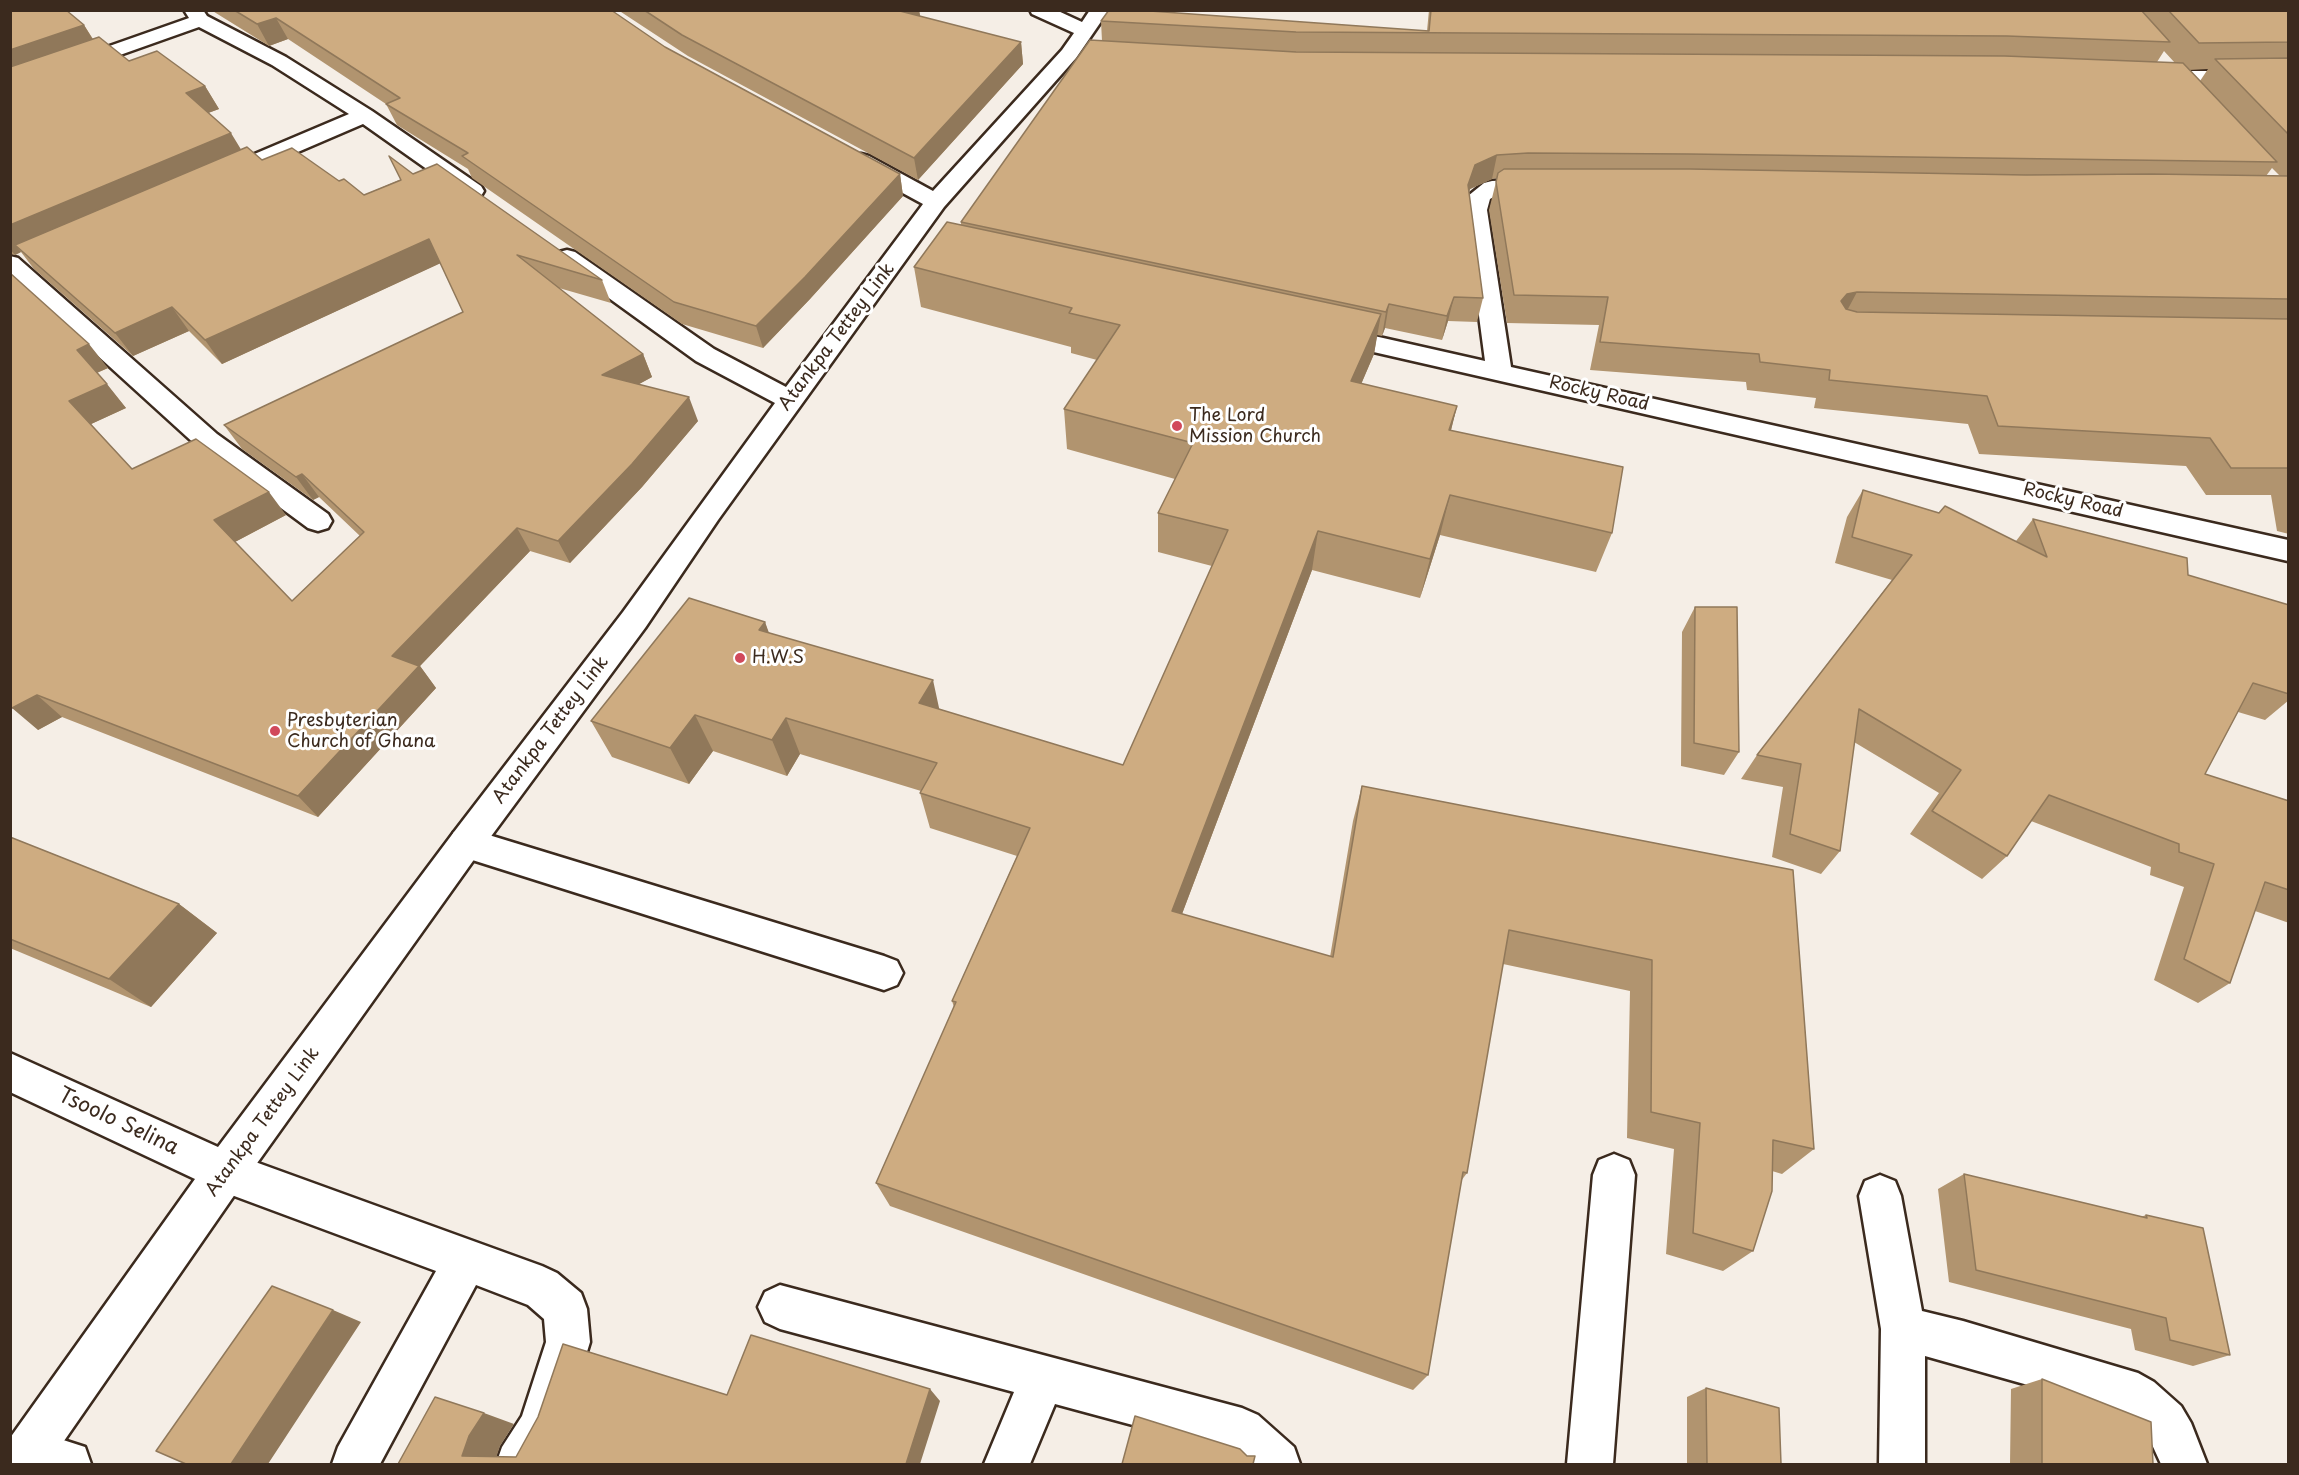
<!DOCTYPE html>
<style>
body{margin:0}
#map{position:relative;width:2299px;height:1475px;overflow:hidden;background:#f5eee6;font-family:"Playpen Sans",sans-serif}
canvas{display:block}
.frame{position:absolute;inset:0;border:12px solid #3b2a1e;pointer-events:none}
</style>
<div id="map">
<canvas width="2299" height="1475"></canvas>
<div class="frame"></div>
</div>
<script>
const ctx = document.querySelector('canvas').getContext('2d');
ctx.lineJoin = 'round';
const shape = rows => new Path2D(rows.map(r => 'M' + r).join(''));
function stroke(path, color, width, dash) { ctx.strokeStyle = color; ctx.lineWidth = width; ctx.lineCap = dash ? 'butt' : 'round'; ctx.setLineDash(dash || []); ctx.stroke(path); }
function fillPath(path, color) { ctx.fillStyle = color; ctx.fill(path, 'evenodd'); }
function drawText(font, color, halo, rows, align = 'center') {
  ctx.font = font + ' "Playpen Sans",sans-serif'; ctx.lineWidth = 6; ctx.setLineDash([]); ctx.textBaseline = 'middle'; ctx.strokeStyle = halo; ctx.fillStyle = color; for (const [text, x, y, turn = 0] of rows) {
    ctx.save(); ctx.translate(x, y); ctx.rotate((+turn || 0) * Math.PI / 180); ctx.textAlign = isNaN(turn) ? turn : align; if (halo) ctx.strokeText(text, 0, 0); ctx.fillText(text, 0, 0); ctx.restore();
  }
}
const lane = shape([
 [466,828,884,956,897,961,903,973,897,985,884,990,466,858,454,854,448,843,454,832,466,828],
 [225,1151,542,1266,557,1273,581,1293,587,1309,590,1342,564,1427,545,1464,496,1464,502,1447,522,1416,546,1342,544,1319,528,1305,476,1285,380,1464,332,1464,338,1447,436,1271,210,1187,204,1172,210,1157,225,1151],
 [1614,1154,1629,1160,1635,1175,1613,1464,1567,1464,1593,1175,1599,1160,1614,1154],
 [1880,1175,1895,1181,1901,1196,1922,1311,1963,1321,2138,1373,2154,1382,2181,1406,2191,1423,2207,1464,2161,1464,2149,1438,2113,1409,1925,1356,1925,1464,1879,1464,1881,1329,1859,1196,1865,1181,1880,1175],
 [780,1285,1242,1408,1258,1415,1294,1447,1300,1464,1244,1464,1229,1451,1055,1404,1030,1464,984,1464,1014,1392,780,1329,765,1322,758,1307,765,1292,780,1285],
 [29,1429,85,1447,91,1464,11,1464,13,1436,29,1429]
]);
const street = shape([
 [184,10,203,10,207,16,286,57,372,111,481,186,484,191,481,196,473,198,465,196,363,124,228,182,220,184,212,182,209,177,212,172,349,114,272,65,199,27,10,94,10,81,189,18,184,10],
 [1030,10,1056,10,1082,22,1090,10,1109,10,1076,58,944,207,718,520,645,628,478,854,240,1187,48,1464,10,1464,10,1438,195,1179,10,1092,10,1053,218,1147,454,832,623,612,775,403,696,361,559,262,555,257,559,252,567,250,575,252,714,349,786,387,923,204,853,166,850,161,853,156,861,154,869,156,933,191,1062,50,1074,33,1032,14,1030,10],
 [2152,71,2288,71,2288,83,2145,81,2142,77,2145,73,2152,71],
 [1538,179,1546,181,1549,186,1546,191,1497,195,1490,199,1487,210,1511,367,2288,540,2288,561,1321,340,1317,334,1321,328,1330,326,1485,361,1465,210,1468,196,1484,183,1492,181,1538,179],
 [10,256,18,258,217,434,328,514,332,521,328,528,318,531,308,528,197,446,10,276,10,256]
]);
stroke(lane, '#3b2a1e', 5);
stroke(street, '#3b2a1e', 5);
fillPath(lane, '#fff');
fillPath(street, '#fff');
fillPath(shape([
 [10,10,70,10,67,12,84,25,93,39,129,61,205,86,219,109,208,113,241,150,262,160,339,181,364,195,413,174,602,280,611,303,559,288,643,354,652,377,639,384,698,421,642,487,570,563,530,551,420,666,436,688,318,817,62,717,38,730,10,273,108,368,97,373,126,408,91,424,132,469,286,515,235,542,292,601,360,536,319,497,313,500,242,449,224,425,463,312,440,263,222,364,189,331,133,356,34,269,21,252,15,255,10,254],
 [211,10,611,10,665,47,900,174,903,196,810,299,763,348,682,324,472,178,468,169,397,125,386,104,288,39,269,46],
 [618,10,919,10,920,17,1021,42,1023,64,918,180,688,56],
 [1429,10,2289,10,2289,534,2277,531,2271,495,2206,495,2186,466,1979,454,1968,424,1814,408,1816,398,1747,390,1746,382,1590,370,1599,325,1507,323,1489,210,1497,178,1492,179,1470,189,1469,192,1483,298,1477,322,1448,321,1442,340,1385,328,1382,336,1377,335,1374,354,1361,384,1457,406,1451,430,1612,533,1596,572,1440,535,1420,598,1312,570,1182,914,1330,957,1353,821,1362,786,1793,870,1814,1149,1782,1174,1772,1171,1753,1251,1723,1271,1666,1254,1674,1149,1627,1138,1630,991,1503,964,1467,1173,1461,1181,1428,1375,1413,1390,890,1206,876,1183,954,1007,952,1001,1017,856,930,828,920,793,921,791,800,754,787,776,713,751,689,784,612,757,591,721,765,622,768,632,940,710,1123,765,1212,566,1158,552,1158,513,1175,479,1067,449,1064,409,1097,360,1071,353,1071,347,921,307,914,267,961,225,961,222,1102,41,1101,21,1427,31],
 [2164,51,2175,63,2157,62],
 [2208,69,2200,81,2189,70],
 [2272,168,2280,176,2266,176],
 [1863,490,2016,541,2033,519,2188,575,2289,605,2289,700,2265,720,2238,712,2205,774,2289,801,2289,923,2255,911,2230,983,2198,1003,2154,980,2184,887,2150,875,2151,867,2031,821,2007,856,1982,879,1910,834,1939,793,1854,742,1840,851,1821,874,1772,857,1783,787,1741,779,1757,755,1892,580,1835,563,1847,517],
 [1695,607,1739,752,1724,775,1681,766,1682,632],
 [10,837,179,904,217,933,151,1007,10,948],
 [1964,1174,2141,1217,2146,1215,2230,1355,2193,1366,2135,1350,2131,1329,1949,1282,1938,1189],
 [2042,1379,2153,1464,2010,1464,2011,1389],
 [1706,1388,1781,1464,1687,1464,1687,1397]
]), '#b1946f');
fillPath(shape([
 [895,10,919,10,921,20],
 [276,18,288,39,269,46,257,24],
 [84,25,98,48,10,78,10,50],
 [1021,42,1023,64,918,180,914,158],
 [205,86,219,109,200,116,186,93],
 [231,133,245,156,15,245,21,252,15,255,10,249,10,225],
 [1497,155,1492,179,1470,189,1463,209,1468,185,1475,165],
 [900,174,903,196,810,299,763,348,756,326],
 [429,239,441,263,222,364,205,340],
 [1857,292,1842,320,1841,301,1847,294],
 [1454,297,1448,321,1442,340,1447,316],
 [1389,304,1385,328,1382,336,1386,312],
 [172,307,189,331,133,356,115,333],
 [1381,314,1374,354,1345,422,1351,381],
 [89,344,108,368,96,373,77,350],
 [643,354,652,377,612,399,602,375],
 [107,384,126,408,89,425,69,401],
 [689,397,698,421,642,487,570,563,558,541],
 [1457,406,1447,446,1449,430],
 [302,474,319,497,313,500,296,477],
 [269,492,286,515,233,543,214,520],
 [1450,495,1440,535,1420,598,1430,559],
 [517,528,530,551,420,666,436,688,318,817,298,796,392,656],
 [1318,531,1312,570,1171,943,1172,911],
 [765,622,779,660,759,630],
 [933,680,941,717,919,703],
 [37,695,62,717,38,730,12,708],
 [695,715,713,751,689,784,670,748],
 [786,718,800,754,787,776,772,740],
 [179,904,217,933,151,1007,109,979],
 [333,1310,361,1322,268,1464,231,1464],
 [930,1389,940,1401,920,1464,906,1464],
 [484,1413,514,1424,500,1446,494,1464,462,1456,469,1436]
]), '#90785a');
const building = shape([
 [10,10,66,10,84,25,10,50,10,10],
 [234,10,611,10,665,47,900,174,805,277,756,326,674,302,462,156,468,153,386,104,400,98,276,18,257,24,234,10],
 [644,10,896,10,1021,42,914,158,682,35,644,10],
 [1109,10,1136,10,1429,31,1431,10,2141,10,2170,42,2007,36,1296,32,1101,21,1109,10],
 [2168,10,2289,10,2289,42,2199,43,2168,10],
 [99,37,129,61,157,51,205,86,186,93,231,133,10,225,10,67,99,37],
 [1090,40,1296,52,2005,56,2183,63,2277,162,1689,154,1528,153,1497,155,1475,165,1468,185,1483,298,1454,297,1447,316,1389,304,1386,312,961,222,1090,40],
 [2289,58,2289,135,2215,59,2289,58],
 [247,147,262,160,292,148,339,181,344,179,364,195,401,180,389,156,413,174,437,164,602,280,517,255,643,354,602,375,689,397,632,464,558,541,517,528,392,656,419,666,298,796,37,695,12,708,10,706,10,273,89,344,77,350,107,384,69,401,132,469,196,439,269,492,214,520,292,601,364,532,302,474,296,477,224,425,463,312,429,239,205,340,172,307,115,333,15,245,247,147],
 [1504,169,1690,169,2026,175,2151,174,2289,176,2289,299,1857,292,1847,294,1841,301,1846,309,1857,312,2289,319,2289,468,2231,468,2210,438,1998,426,1987,396,1829,380,1830,370,1760,362,1759,354,1600,342,1608,297,1514,295,1496,182,1498,173,1504,169],
 [947,222,1381,314,1351,381,1457,406,1449,430,1623,467,1612,533,1450,495,1430,559,1318,531,1172,911,1333,957,1362,786,1793,870,1814,1149,1773,1140,1772,1191,1753,1251,1693,1233,1700,1123,1651,1112,1652,960,1509,930,1467,1173,1463,1172,1428,1375,876,1183,956,1002,952,1001,1030,828,920,793,937,763,786,718,772,740,695,715,670,748,591,721,689,598,765,622,759,630,933,680,919,703,1123,765,1228,530,1158,513,1193,443,1064,409,1120,325,1069,313,1072,308,914,267,947,222],
 [1863,490,1939,513,1945,506,2047,557,2033,519,2187,558,2188,575,2289,605,2289,694,2253,683,2205,774,2289,801,2289,890,2265,882,2230,983,2184,959,2214,864,2179,852,2179,844,2049,795,2007,856,1932,811,1961,770,1859,709,1840,851,1790,834,1801,764,1757,755,1912,555,1852,537,1863,490],
 [1695,607,1737,607,1739,752,1694,743,1695,607],
 [10,837,179,904,109,979,10,939,10,837],
 [1964,1174,2147,1218,2146,1215,2203,1228,2230,1355,2170,1340,2166,1318,1976,1270,1964,1174],
 [272,1286,333,1310,231,1464,186,1464,156,1451,272,1286],
 [751,1335,930,1389,906,1464,398,1464,435,1397,484,1413,469,1436,462,1456,516,1457,538,1417,563,1344,727,1395,751,1335],
 [2042,1379,2151,1422,2153,1464,2042,1464,2042,1379],
 [1706,1388,1779,1408,1781,1464,1707,1464,1706,1388],
 [1135,1416,1240,1449,1247,1456,1255,1456,1253,1464,1122,1464,1135,1416]
]);
fillPath(building, '#ceac81');
stroke(building, '#90785a', 1.5);
for (const [x, y, r, color] of [
 [1177,426,6,"#d1495b"],
 [740,658,6,"#d1495b"],
 [275,731,6,"#d1495b"]
]) { const dot = new Path2D(); dot.arc(x, y, r, 0, 2 * Math.PI); ctx.fillStyle = color; ctx.fill(dot); stroke(dot, '#fff', 2); }
drawText('18px', '#3b2a1e', '#fff', [
 ["Atankpa Tettey Link",837,337,-53],
 ["Rocky Road",1599,394,13],
 ["Rocky Road",2073,501,13],
 ["Atankpa Tettey Link",551,730,-53],
 ["Atankpa Tettey Link",263,1122,-54]
]);
drawText('18px', '#3b2a1e', '#fff', [
 ["The Lord",1189,416],
 ["Mission Church",1189,437],
 ["H.W.S",752,658],
 ["Presbyterian",287,721],
 ["Church of Ghana",287,742]
], 'left');
drawText('21px', '#3b2a1e', '#fff', [
 ["Tsoolo Selina",118,1122,25]
]);
</script>
